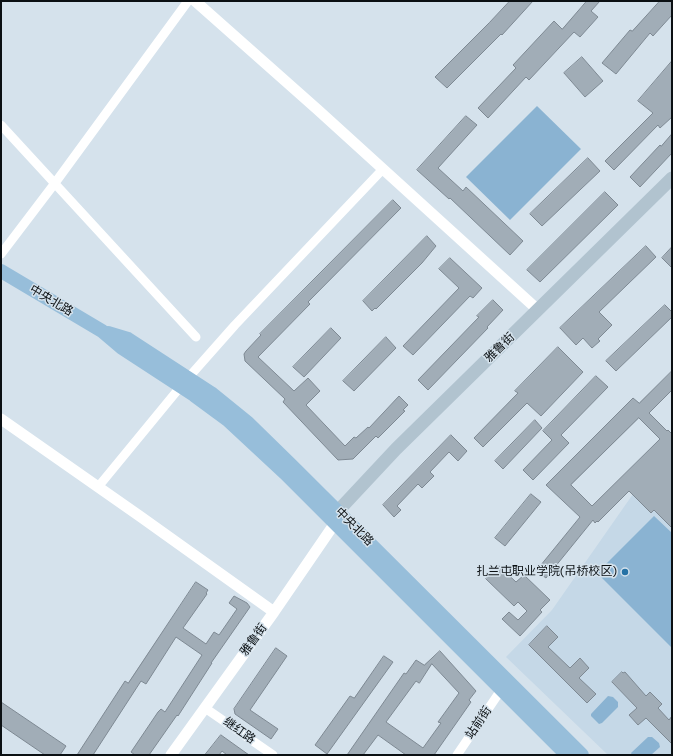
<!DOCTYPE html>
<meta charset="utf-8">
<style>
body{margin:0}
#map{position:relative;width:673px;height:756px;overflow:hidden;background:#d5e2ec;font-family:"DM Sans",sans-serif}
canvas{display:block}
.frame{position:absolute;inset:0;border:2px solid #0b1013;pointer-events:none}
</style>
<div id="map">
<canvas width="673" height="756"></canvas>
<div class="frame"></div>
</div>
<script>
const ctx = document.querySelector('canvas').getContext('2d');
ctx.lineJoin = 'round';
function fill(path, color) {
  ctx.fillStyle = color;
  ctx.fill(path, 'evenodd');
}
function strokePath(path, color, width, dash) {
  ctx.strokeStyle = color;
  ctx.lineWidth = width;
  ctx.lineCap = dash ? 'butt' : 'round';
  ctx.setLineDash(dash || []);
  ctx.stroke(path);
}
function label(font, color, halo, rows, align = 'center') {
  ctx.font = font + ' "DM Sans","Noto Sans SC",sans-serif';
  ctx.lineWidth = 3;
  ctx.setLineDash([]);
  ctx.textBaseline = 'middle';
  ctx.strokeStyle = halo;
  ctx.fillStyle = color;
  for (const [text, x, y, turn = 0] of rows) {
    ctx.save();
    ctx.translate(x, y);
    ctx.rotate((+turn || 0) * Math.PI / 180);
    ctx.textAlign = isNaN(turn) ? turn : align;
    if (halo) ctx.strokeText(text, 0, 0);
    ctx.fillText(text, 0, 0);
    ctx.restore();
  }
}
const built = new Path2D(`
 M672,456v299h-64l-102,-98 46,-47 81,-116z`);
const green = new Path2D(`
 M537,106l44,43 -71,71 -44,-43z
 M654,516l18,17v115l-75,-75z
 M608,696l5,1 5,5v5l-16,16 -3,1 -8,-8v-2z
 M648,737h4l7,6 1,4 -9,8h-19l-1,-2z`);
const building = new Path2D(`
 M510,1h23l-31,34 -1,-1 -54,54 -12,-11 54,-54z
 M587,1h13l-9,10 7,6 -18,20 -6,-5 -45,48 -3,-3 -38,41 -10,-10 38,-40 -3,-3 41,-44 8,8z
 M660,1h12v14l-19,21 -3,-3 -34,41 -14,-11 28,-33 2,1z
 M582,57l21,24 -18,16 -21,-24z
 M672,61v56l-12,11 -2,-3 -44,45 -9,-9 48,-48 -15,-12z
 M466,116l11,9 -39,43 25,23 3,-4 57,54 -13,14 -60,-57 -1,1 -32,-29z
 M672,134v19l-32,34 -10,-10 30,-32 1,1z
 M588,158l12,13 -58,55 -12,-12z
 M605,192l13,13 -78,77 -13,-12z
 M393,200l8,8 -93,94 2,2 -52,53 36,34 14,-13 12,13 -14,14 39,41 9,-9 2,1 12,-11 1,1 30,-32 9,9 -5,5 2,1 -27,27 -2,-2 -23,23 -15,1 -55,-58 2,-3 -40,-38 -1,-7 2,-3 15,-16 -1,-1z
 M427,236l9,10 -14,17 -46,46 -1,-1 -3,3 -9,-10z
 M646,246l10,11 -57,55 13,13 -14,14 2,2 -8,7 -9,-10 -7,7 -16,-17z
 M672,247v21l-10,-10z
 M450,258l32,30 -9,10 -3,-2 -57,59 -10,-9 56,-58 -20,-19z
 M493,300l10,10 -16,17 1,1 -60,62 -10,-10 61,-63 -2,-1z
 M665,305l7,7v5l-56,54 -10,-10z
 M331,328l10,10 -37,39 -11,-10z
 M386,337l10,11 -42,43 -11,-10z
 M558,347l25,25 -42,44 -14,-13 -44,44 -9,-9 44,-45 -3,-2z
 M672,371v19l-23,23 18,18 1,-1 4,4v94l-18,-18 -3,3 -22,-22 -31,31 -1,-1 -2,2 -2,-3 -47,58 -10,-7 44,-54 -34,-32 87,-87 6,5zM639,418l21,21 -68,67 -21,-21z
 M596,376l12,11 -47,48 8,8 -36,37 -10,-10 29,-30 -9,-9z
 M535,420l7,8 -39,41 -8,-8z
 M451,435l16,16 -9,10 -9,-9 -19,20 4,4 -12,12 -4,-4 -21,22 4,4 -7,7 -11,-12z
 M531,494l10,8 -36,44 -10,-8z
 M499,566l17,16 8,-7 26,25 -10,10 2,2 -22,24 -18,-17 7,-7 9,8 9,-9 -9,-9 -4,4 -28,-27z
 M196,582l12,8 -2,3 1,1 -24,34 23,16 8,-12 5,3 18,-26 -8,-6 5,-7 13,7 3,4 -39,56h1l-34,53 -1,-1 -28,40h-14l-4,-3 27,-40 3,-3 4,3 37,-57 -26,-18 -30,47 -5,-3 -48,74h-16l48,-74 3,2z
 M547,626l11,11 -10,10 22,21 10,-10 9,10 -10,10 17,16 -9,9 -58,-58z
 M276,648l11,8 -37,54 28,19 -7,10 -36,-25 -1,-5z
 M440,651l36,40 -7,9 2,2 -37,53h-28l-28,-20 -15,20h-16l57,-82 2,1 10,-14 8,5zM432,664l27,29 -21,29 3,1 -18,25 -37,-26 30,-41 3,2z
 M384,656l9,6 -66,92 -12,-9 35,-49 4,2z
 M622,672l1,1 2,-1 21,24 4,-4 12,12 -4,4 11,12 3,-4v28l-26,-26 -8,7 -9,-10 8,-7 -25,-26z
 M1,702l65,44 -6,9h-15l-44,-30z
 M221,735l28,20h-22l-5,-4 -3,4h-14z`);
const minor = new Path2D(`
 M1,125l195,212
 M1,254l54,-71 133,-182
 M98,487l83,-101 54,-61 148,-156
 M205,708l68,47
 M457,755l44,-65`);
const tertiary = new Path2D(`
 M195,1l123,109 220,200
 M1,419l140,98 133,95
 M171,755l103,-143 61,-89`);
const secondary = new Path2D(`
 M335,521l3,-10 58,-62 276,-271`);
const primary = new Path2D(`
 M1,271l101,60 20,17 72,47 34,25 57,53 282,282
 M108,333l20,6 83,54 37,30 44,43 290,289`);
const markers = [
 [625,572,4,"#2672a5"]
];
const streetNames = [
 ["中央北路",51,301,31],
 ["雅鲁街",500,348,-44],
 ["中央北路",354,527,45],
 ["雅鲁街",254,640,-54],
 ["站前街",479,723,-56],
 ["继红路",239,731,35]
];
const poiNames = [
 ["扎兰屯职业学院(吊桥校区)",617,572]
];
fill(built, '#c5d8e7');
fill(green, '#8ab3d2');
fill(building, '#a1adb7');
strokePath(building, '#7e8993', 1);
strokePath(minor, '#fff', 9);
strokePath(tertiary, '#fff', 11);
strokePath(secondary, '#b1c3cf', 13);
strokePath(primary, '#97beda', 14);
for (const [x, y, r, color] of markers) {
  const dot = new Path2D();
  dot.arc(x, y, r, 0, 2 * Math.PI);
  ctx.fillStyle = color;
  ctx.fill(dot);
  strokePath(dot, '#d5e2ec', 1.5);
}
label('12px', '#0b1013', '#d5e2ec', streetNames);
label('12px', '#0b1013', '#d5e2ec', poiNames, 'right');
</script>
